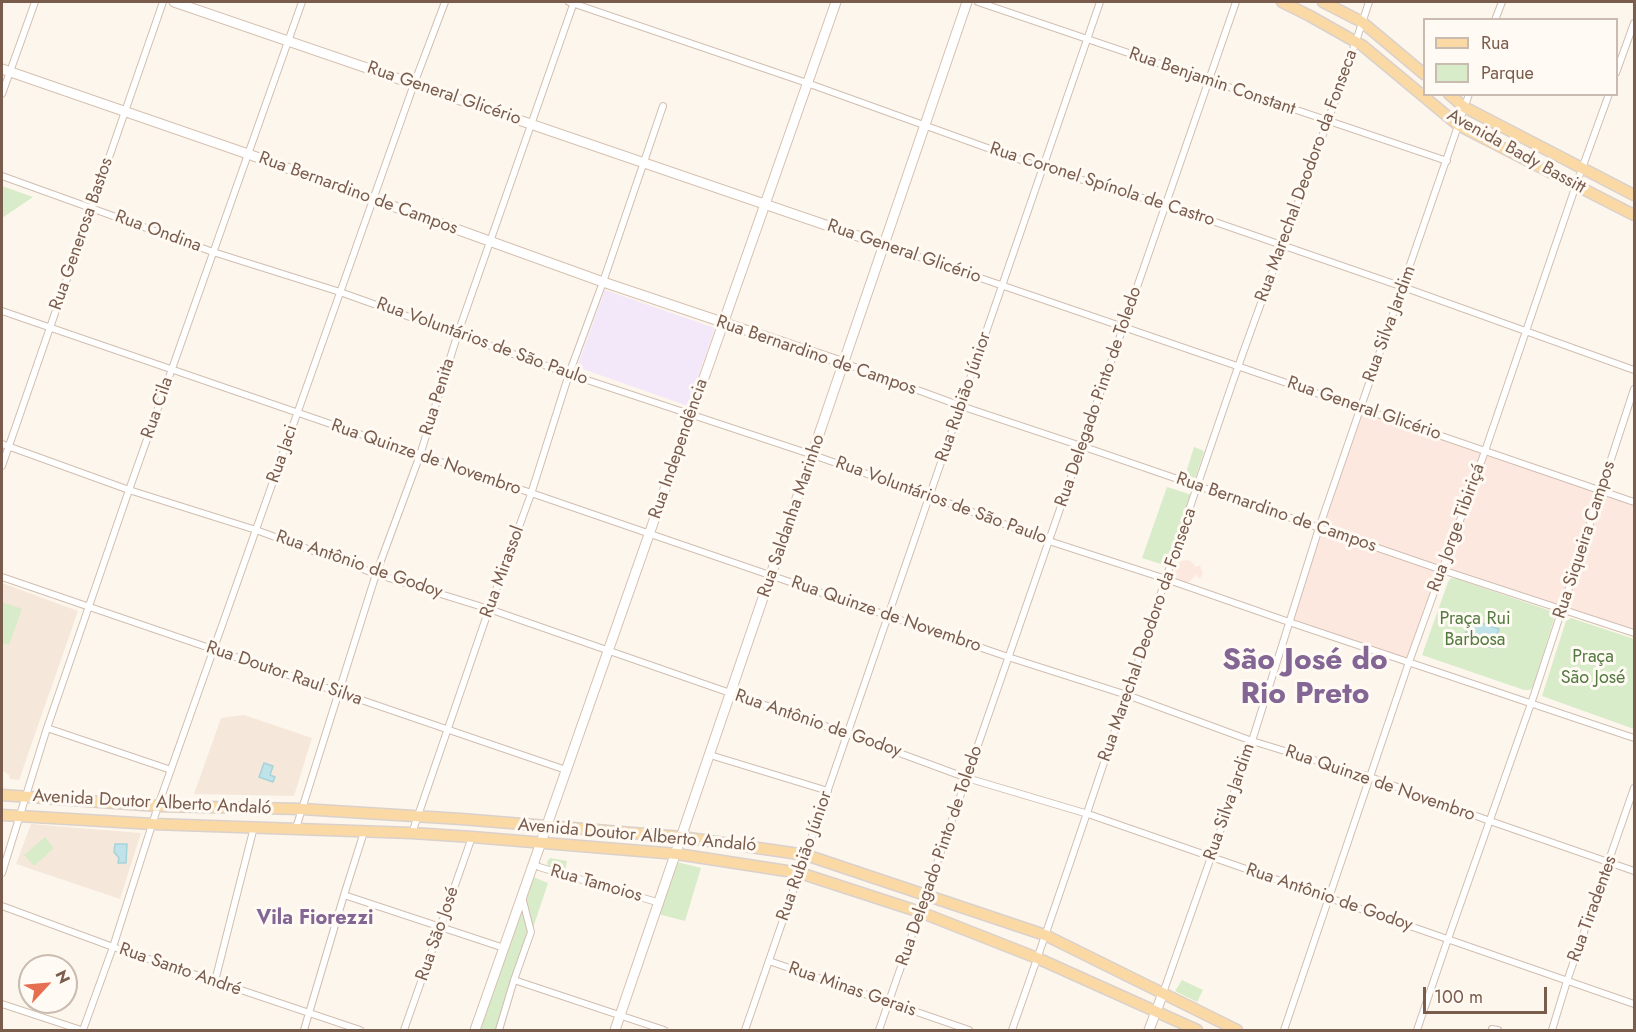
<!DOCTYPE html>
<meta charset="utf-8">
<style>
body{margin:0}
#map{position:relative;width:1636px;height:1032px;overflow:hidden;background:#fdf6ec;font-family:Jost,sans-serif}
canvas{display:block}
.frame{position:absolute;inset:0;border:3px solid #7a5c4d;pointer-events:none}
.legend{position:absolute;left:1423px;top:18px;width:195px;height:78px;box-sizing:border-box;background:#fffaf3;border:2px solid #cabbb1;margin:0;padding:8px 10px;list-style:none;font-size:18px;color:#7a5c4d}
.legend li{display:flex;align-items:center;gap:12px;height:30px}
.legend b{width:30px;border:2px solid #cabbb1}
.north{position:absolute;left:18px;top:954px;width:60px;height:60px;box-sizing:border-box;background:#fffaf3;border:2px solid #cabbb1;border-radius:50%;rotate:64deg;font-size:16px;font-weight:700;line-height:24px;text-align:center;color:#7a5c4d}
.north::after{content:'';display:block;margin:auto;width:21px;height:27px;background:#e76f51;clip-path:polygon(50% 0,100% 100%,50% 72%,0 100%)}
.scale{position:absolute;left:1423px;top:987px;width:124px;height:27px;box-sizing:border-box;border:3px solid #7a5c4d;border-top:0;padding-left:8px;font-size:18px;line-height:21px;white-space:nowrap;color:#7a5c4d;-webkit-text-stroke:4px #fffaf3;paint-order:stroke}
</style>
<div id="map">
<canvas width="1636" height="1032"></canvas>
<div class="frame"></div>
<ul class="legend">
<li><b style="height:8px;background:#fbd9a5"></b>Rua</li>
<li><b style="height:16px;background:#d8ecc9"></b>Parque</li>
</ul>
<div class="north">N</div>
<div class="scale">100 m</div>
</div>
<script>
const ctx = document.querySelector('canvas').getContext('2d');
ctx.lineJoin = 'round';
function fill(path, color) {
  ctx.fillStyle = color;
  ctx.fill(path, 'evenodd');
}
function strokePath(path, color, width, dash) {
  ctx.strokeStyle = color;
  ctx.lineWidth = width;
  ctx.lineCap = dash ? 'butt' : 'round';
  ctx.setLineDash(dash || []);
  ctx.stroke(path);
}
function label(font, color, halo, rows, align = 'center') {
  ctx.font = font + ' Jost,sans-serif';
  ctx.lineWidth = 6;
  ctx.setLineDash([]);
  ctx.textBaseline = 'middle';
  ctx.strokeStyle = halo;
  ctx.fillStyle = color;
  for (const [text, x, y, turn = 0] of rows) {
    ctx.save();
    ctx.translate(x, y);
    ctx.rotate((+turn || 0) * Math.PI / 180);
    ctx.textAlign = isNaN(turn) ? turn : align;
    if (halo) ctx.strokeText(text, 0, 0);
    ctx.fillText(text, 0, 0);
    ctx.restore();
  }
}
const residential = new Path2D(`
 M2,583l76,28 -59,169 -9,-1 -1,-4 -7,-5z
 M244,715l68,23 -18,58 -100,-2 27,-76z
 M31,824l110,9 -21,66 -104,-35z`);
const commercial = new Path2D(`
 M1362,411l272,94v126l-195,-65 -32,95 -117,-39z
 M1187,560l4,1 5,6 4,-2 3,9 -3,4h-3l1,-2 -2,-1 -7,7 -5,1 -8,-4 -1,-9 2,-6 5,-3z`);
const education = new Path2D(`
 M605,290l110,38 -27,78 -111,-39z`);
const green = new Path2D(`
 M2,186l31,11 -31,21z
 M1194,447l8,3 2,2 -9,27 -10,-3z
 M1167,487l25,8 -25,71 -25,-8z
 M1451,578l6,1 91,31 5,3 1,6 -21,68 -3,3h-6l-102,-35 26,-73z
 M2,602l20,7 -13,36 -7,-2z
 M1571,618l63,21v90l-92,-33 24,-75z
 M45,837l9,11 -20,18 -10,-11z
 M550,858l17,3 -2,11 -17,-5 -1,-5z
 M677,862l24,6 -16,53 -27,-7z
 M533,877l15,6 -15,45 -7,-29z
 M522,903l7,28 -32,99h-19z
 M1182,980l21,10 -6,12 -22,-11z`);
const water = new Path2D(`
 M1475,621l24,8 -7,19 -18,-8 -2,4 -9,-4 4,-11 4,1z
 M264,763l9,3 -3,9 5,2 -2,5 -14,-5z
 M115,844h12l-1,19h-8l1,-5 -5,-6z`);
const street = new Path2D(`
 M569,2l238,81 236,85 123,37 237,82 231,83
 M978,2l469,159
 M1495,20l7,-18
 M1616,73l18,-50
 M2,94l33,-92
 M2,176l211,76 127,40 229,82 244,81 117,41 119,45 117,38 123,43 345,116
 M884,245l750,257
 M2,311l1006,346 119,38 125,46 118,36 120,44 144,50
 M844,363l117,43 138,46 343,118 192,63
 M2,444l127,46 127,40 120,44 113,35 359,125 119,44 121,36 546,190
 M2,466l161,-464
 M2,577l564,193
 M47,728l124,42
 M710,755l118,36
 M296,828l80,-254 44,-119 38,-122 116,-331
 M412,833l77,-224 42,-115 38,-120 34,-92 60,-176
 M534,864l5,3 121,36
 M2,873l45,-145 82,-238 173,-488
 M344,895l160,53
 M2,906l111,41 247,83
 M769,961l200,69
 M514,980l150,50
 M215,981l39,-154
 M1163,993l89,-252 67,-213 150,-434
 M2,1004l79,26
 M1492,1029l6,1
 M83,1030l30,-83 45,-141 256,-722 31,-82
 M304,1030l40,-135 20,-63
 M404,1030l68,-193
 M499,1030l15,-50 17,-48 -9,-35
 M745,1030l355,-1028
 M879,1030l357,-1028
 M1012,1030c78,-219 149,-442 226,-663 43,-122 91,-242 131,-365
 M1284,1030l125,-368 76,-211 91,-266 33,-91
 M1417,1030l31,-91 86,-244 100,-306
 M1552,1030l15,-49 67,-193`);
const secondary = new Path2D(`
 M174,2l710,243
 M2,69l246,85 355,128 241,81
 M475,1030l361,-1028
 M615,1030l352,-1028
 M1149,1030l14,-37`);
const primary = new Path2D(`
 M1282,2l28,14 53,30 95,79 176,90
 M1323,2l39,20 62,52
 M1449,94l15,13 170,88
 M2,795l156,11 144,3 159,10 221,18 124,18 239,80 192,95
 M2,815l151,9 259,9 60,4 205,17 123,19 120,39 117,46 160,72`);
const streetNames = [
 ["Rua Benjamin Constant",1212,82,19],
 ["Rua General Glicério",444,94,19],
 ["Avenida Bady Bassitt",1516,152,29],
 ["Rua Marechal Deodoro da Fonseca",1307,176,-70],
 ["Rua Coronel Spínola de Castro",1102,185,18],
 ["Rua Bernardino de Campos",358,194,20],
 ["Rua Ondina",158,232,20],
 ["Rua Generosa Bastos",82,234,-71],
 ["Rua General Glicério",904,252,19],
 ["Rua Silva Jardim",1390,324,-70],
 ["Rua Voluntários de São Paulo",482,342,20],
 ["Rua Bernardino de Campos",816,356,19],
 ["Rua Penita",438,397,-73],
 ["Rua Rubião Júnior",964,397,-71],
 ["Rua Delegado Pinto de Toledo",1099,397,-71],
 ["Rua Cila",158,408,-71],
 ["Rua General Glicério",1364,409,19],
 ["Rua Independência",679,449,-71],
 ["Rua Jaci",283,454,-71],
 ["Rua Quinze de Novembro",426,458,19],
 ["Rua Voluntários de São Paulo",941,501,20],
 ["Rua Bernardino de Campos",1276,513,19],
 ["Rua Saldanha Marinho",792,516,-71],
 ["Rua Jorge Tibiriçá",1457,528,-70],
 ["Rua Siqueira Campos",1585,540,-72],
 ["Rua Antônio de Godoy",359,565,19],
 ["Rua Mirassol",503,572,-70],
 ["Rua Quinze de Novembro",886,615,19],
 ["Rua Marechal Deodoro da Fonseca",1148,635,-71],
 ["Rua Doutor Raul Silva",284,674,19],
 ["Rua Antônio de Godoy",818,724,19],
 ["Rua Quinze de Novembro",1380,784,19],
 ["Rua Silva Jardim",1230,802,-71],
 ["Avenida Doutor Alberto Andaló",152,803,3],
 ["Avenida Doutor Alberto Andaló",637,836,5],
 ["Rua Rubião Júnior",805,856,-71],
 ["Rua Delegado Pinto de Toledo",940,856,-71],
 ["Rua Tamoios",596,884,16],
 ["Rua Antônio de Godoy",1329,898,19],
 ["Rua Tiradentes",1593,909,-70],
 ["Rua São José",438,934,-71],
 ["Rua Santo André",180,970,19],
 ["Rua Minas Gerais",852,990,19]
];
const parkNames = [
 ["Praça Rui",1475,620],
 ["Barbosa",1475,641],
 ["Praça",1593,658],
 ["São José",1593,679]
];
const neighbourhoodNames = [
 ["Vila Fiorezzi",315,919]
];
const townNames = [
 ["São José do",1305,662],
 ["Rio Preto",1305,696]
];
fill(residential, '#f5e8da');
fill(commercial, '#fde8e0');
fill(education, '#f3e8fa');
fill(green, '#d8ecc9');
fill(water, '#bfe3e8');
strokePath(water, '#a5d3da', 1.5);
strokePath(street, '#d1beb0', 8);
strokePath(secondary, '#d6c0b0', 11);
strokePath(primary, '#dad1cd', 13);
strokePath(street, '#fff', 6);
strokePath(secondary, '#fff', 9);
strokePath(primary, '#fbd9a5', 10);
label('18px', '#7a5c4d', '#fffaf3', streetNames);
label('18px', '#537a41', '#fffaf3', parkNames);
label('bold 20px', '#846695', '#fffaf3', neighbourhoodNames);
label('bold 30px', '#846695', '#fffaf3', townNames);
</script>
